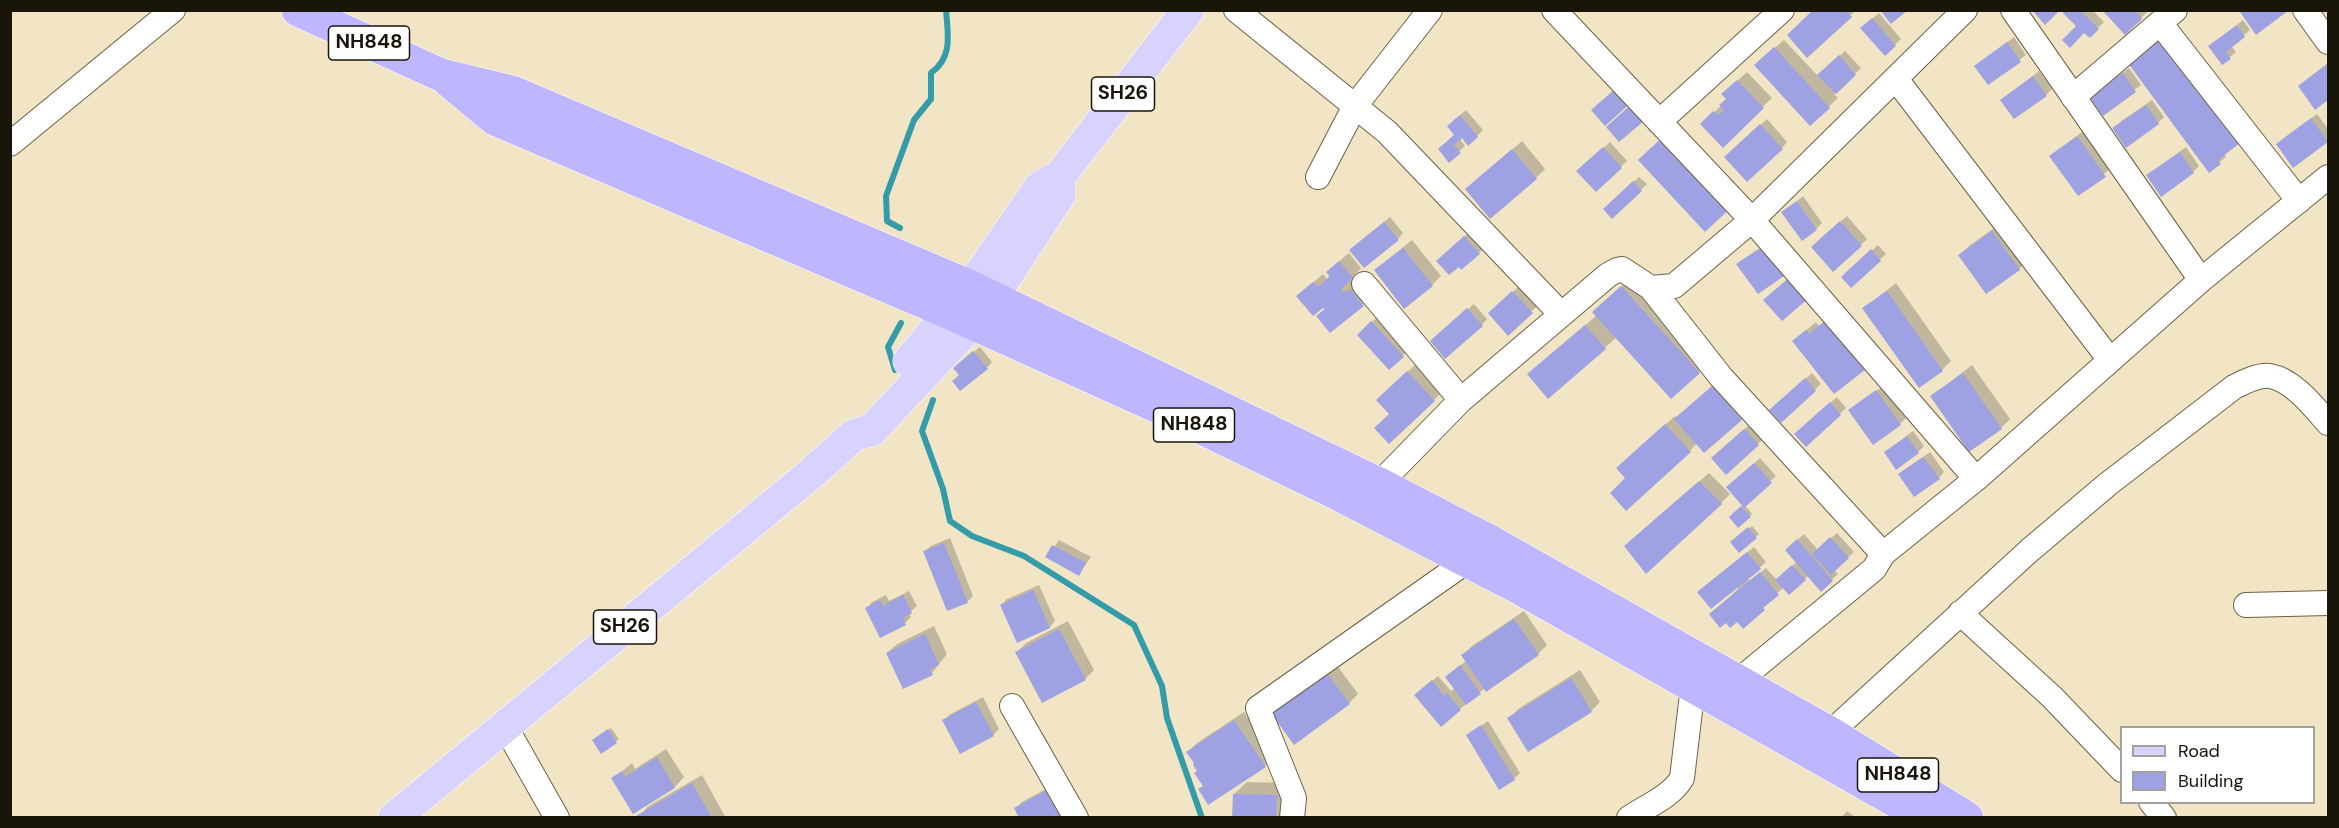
<!DOCTYPE html>
<style>
body{margin:0}
#map{position:relative;width:2339px;height:828px;overflow:hidden;background:#f1e5c6;font-family:"DM Sans",sans-serif}
canvas{display:block}
.frame{position:absolute;inset:0;border:12px solid #191509;pointer-events:none}
.legend{position:absolute;left:2120px;top:726px;width:195px;height:78px;box-sizing:border-box;background:#fff;border:2px solid #a3a19d;margin:0;padding:8px 10px;list-style:none;font-size:18px;color:#191509}
.legend li{display:flex;align-items:center;gap:12px;height:30px}
.legend b{width:30px;border:2px solid #a3a19d}
</style>
<div id="map">
<canvas width="2339" height="828"></canvas>
<div class="frame"></div>
<ul class="legend">
<li><b style="height:8px;background:#d8d3fe"></b>Road</li>
<li><b style="height:16px;background:#9ea1e2"></b>Building</li>
</ul>
</div>
<script>
const ctx = document.querySelector('canvas').getContext('2d');
ctx.lineJoin = 'round';
function fill(path, color) {
  ctx.fillStyle = color;
  ctx.fill(path, 'evenodd');
}
function strokePath(path, color, width, dash) {
  ctx.strokeStyle = color;
  ctx.lineWidth = width;
  ctx.lineCap = dash ? 'butt' : 'round';
  ctx.setLineDash(dash || []);
  ctx.stroke(path);
}
function label(font, color, halo, rows, align = 'center') {
  ctx.font = font + ' "DM Sans",sans-serif';
  ctx.lineWidth = 5;
  ctx.setLineDash([]);
  ctx.textBaseline = 'middle';
  ctx.strokeStyle = halo;
  ctx.fillStyle = color;
  for (const [text, x, y, turn = 0] of rows) {
    ctx.save();
    ctx.translate(x, y);
    ctx.rotate((+turn || 0) * Math.PI / 180);
    ctx.textAlign = isNaN(turn) ? turn : align;
    if (halo) ctx.strokeText(text, 0, 0);
    ctx.fillText(text, 0, 0);
    ctx.restore();
  }
}
const shadow = new Path2D(`
 M1815,10h41l-48,46z
 M2067,10h25l12,12 -14,14 -12,-10z
 M2104,10h45l-8,8z
 M1879,13l22,26 -16,15 -17,-32z
 M2243,20l7,10 -19,16 5,6 -6,5 -20,-11z
 M2014,37l12,18 -38,28 -12,-17z
 M1784,40l34,36 27,-25 16,17 -27,26 4,4 -28,26 -45,-68z
 M2129,68l12,17 -37,28 -7,-23z
 M2039,71l13,18 -6,6 -44,5z
 M1747,72l25,26 -49,47 -21,-21 26,-25 -5,-5z
 M2152,100l12,17 -6,6 -38,-1z
 M2235,105l5,36 -16,13 2,3 -17,14z
 M1466,110l17,20 -6,6h-15l-2,3 5,7 -16,14 7,-25 -2,-15z
 M2317,114l11,15 -1,12 -43,-3z
 M1767,119l20,23 -5,6 -50,3z
 M2087,128l27,38 -36,28 -27,-38z
 M1522,141l23,28 -9,9 -60,3z
 M1610,142l17,19 -31,29 -18,-19z
 M2186,147l13,19 -6,6 -45,3z
 M1639,177l8,7 -35,33 -7,-8z
 M1803,196l19,27 -6,6 -33,-17z
 M1847,216l20,23 -6,6 -42,-4z
 M1390,217l13,16 -5,6 -41,5z
 M2001,223l27,37 -9,9 -59,-14 9,-9z
 M1471,231l14,16 -23,21 -18,-13z
 M1412,240l29,36 -9,9 -47,-23z
 M1878,245l8,9 -35,32 -2,-15z
 M1349,253l12,15 -11,11 22,16 -9,9 -37,4 -18,-21 15,-13 4,5 10,-16z
 M1631,278l77,85 -37,34 -54,-60 -69,60 -9,-32 58,-50 6,-12z
 M1896,283l55,78 -9,9 -78,-62z
 M1519,286l18,20 -29,27 -18,-20z
 M1474,304l13,15 -5,6 -45,10z
 M1835,312l38,48 -9,9 -61,-36 13,-11 3,4z
 M1378,316l31,34 -19,18 -31,-33z
 M980,347l12,15 -5,6 -27,6 1,-12z
 M1417,363l26,28 -9,9 -43,13 -4,-22z
 M1972,365l38,54 -9,9 -69,-32z
 M1812,373l9,11 -40,37 -4,-17z
 M1722,378l28,32 -9,9 -44,24 -7,8 -63,27v-19l48,-43 2,2z
 M1883,386l23,32 -6,6 -50,-14z
 M1837,397l9,11 -40,37 -4,-17z
 M1750,424l13,15 -5,5 -39,9z
 M1913,431l11,15 -6,6h-32z
 M1930,452l14,20 -5,6 -33,-9z
 M1760,458l16,18 -31,29 7,9 -13,12 -8,-9 13,-12 -10,-23z
 M1709,473l21,21 -9,9 -86,34z
 M1752,526l7,8 -20,17 -7,-8z
 M1837,533l17,19 -20,18 4,4 -17,16 -12,-15 -20,18 -5,-6 -41,40 -6,-7 -26,-6 27,-25 -1,-2 -32,-1 49,-39 12,15 -18,16 2,3 16,-13 11,12 20,-18 -4,-18 11,-10 14,16z
 M950,538l23,58 -6,6 -42,-51 6,-5z
 M1059,540l32,17 -12,17 -32,-17z
 M1039,585l16,36 -5,6 -32,14 -17,-36 6,-6z
 M909,591l8,15 -8,7 2,4 -6,6 -38,-15 5,-6 14,-7 3,6z
 M1524,611l23,34 -9,9 -53,34 -44,37 -19,-35 16,-14 13,15 4,-3 -2,-17 13,-10 -3,-6 9,-9z
 M1068,621l26,49 -9,9 -68,-27 9,-9z
 M934,626l13,28 -15,19 -45,-20 10,-9z
 M1336,664l22,30 -9,9 -77,9z
 M1580,670l20,32 -9,9 -82,8 9,-10z
 M983,697l16,32 -6,6 -33,17 -16,-31 5,-6z
 M1244,712l30,45 -9,9 -61,19 -8,-22 -8,-11 9,-9z
 M1488,721l32,52 -6,6 -47,-43z
 M611,728l8,11 -18,13 -5,-14z
 M666,749l18,28 -9,10 -41,25 -21,-33 19,-16 3,6z
 M702,775l24,43h-87l8,-11z
 M1247,782l41,1 -1,35h-53v-24z
 M1053,785l17,33h-49l-5,-10 6,-6z
 M1847,811l9,7h-15z`);
const stream = new Path2D(`
 M900,228l-13,-7 -1,-25 28,-76 17,-21v-26c22,-16 17,-38 15,-63
 M895,370l-7,-23 13,-24
 M933,400l-11,31 21,58 7,32 22,15 52,20 110,69 28,61 5,32 35,100`);
const building = new Path2D(`
 M1813,10h33l6,7 -45,41 -20,-23z
 M1880,10h28l-17,14z
 M2032,10h28l-15,15z
 M2065,10h15l19,19 -9,9 -6,-5 -14,15 -8,-8 14,-14 -13,-13z
 M2102,10h32l8,9 -17,16z
 M2242,10h47l-33,25 -16,-23z
 M1872,18l24,28 -11,10 -25,-28z
 M2237,25l8,12 -19,15 5,7 -9,6 -14,-19z
 M2157,35l83,108 -22,17 3,4 -12,9 -84,-114z
 M2007,42l14,20 -33,23 -14,-19z
 M1774,47l56,61 -20,18 -56,-61z
 M1839,55l17,20 -20,19 -19,-19z
 M2328,63v37l-13,10 -17,-24z
 M2123,73l13,19 -33,24 -14,-20z
 M2033,76l14,20 -33,23 -14,-19z
 M1737,80l27,28 -41,40 -23,-24 13,-13 5,4 6,-5 -5,-5 7,-6 -5,-5z
 M1621,84l14,15 -30,27 -14,-16z
 M1636,100l14,16 -31,26 -13,-15z
 M2146,105l13,19 -33,24 -14,-20z
 M1460,115l18,22 -10,9 -6,-8 -8,7 7,8 -12,10 -11,-14 16,-14 -7,-9z
 M2311,118l17,24 -35,26 -17,-24z
 M1760,124l23,25 -36,33 -23,-25z
 M1668,132l67,72 -30,28 -67,-72z
 M2077,136l29,41 -28,19 -29,-40z
 M1603,147l19,21 -26,24 -20,-21z
 M1512,149l25,30 -47,40 -25,-30z
 M2180,152l14,21 -33,24 -15,-22z
 M1633,181l9,10 -30,28 -9,-10z
 M1797,201l20,29 -15,11 -21,-29z
 M1840,221l22,25 -29,26 -22,-25z
 M1384,222l15,18 -35,28 -15,-18z
 M1992,231l28,39 -34,24 -28,-39z
 M1464,236l16,18 -19,16 -2,-3 -10,8 -13,-14z
 M1763,246l21,30 -26,18 -22,-30z
 M1403,248l30,38 -29,23 -30,-39z
 M1871,249l10,12 -30,27 -10,-11z
 M1339,261l14,17 -12,11 3,3 7,-2 13,16 -34,27 -14,-17 9,-7 -2,-1 -10,8 -17,-20 17,-14 5,5 12,-10 -4,-5z
 M1790,277l19,21 -27,23 -19,-21z
 M1621,286l79,87 -29,26 -79,-87z
 M1512,291l21,22 -25,23 -20,-23z
 M1887,291l56,80 -24,17 -57,-80z
 M1467,308l16,18 -38,33 -15,-18z
 M1826,320l39,50 -31,24 -42,-53 14,-11 3,4z
 M1371,321l33,36 -15,13 -32,-35z
 M1585,325l21,24 -58,50 -21,-25z
 M973,351l15,18 -28,22 -8,-10 7,-6 -6,-7z
 M1407,371l28,30 -46,43 -15,-16 15,-14 -13,-14z
 M1963,373l39,56 -33,23 -39,-56z
 M1805,378l11,13 -35,32 -12,-13z
 M1712,386l30,34 -38,33 -30,-34z
 M1876,390l25,35 -28,20 -25,-35z
 M1830,402l11,13 -35,32 -12,-13z
 M1665,424l26,28 -65,59 -16,-18 15,-15 -9,-10z
 M1744,429l15,16 -33,30 -15,-17z
 M1907,436l12,17 -23,17 -12,-18z
 M1923,457l17,22 -26,18 -16,-23z
 M1754,463l18,20 -28,25 -18,-21z
 M1699,481l23,23 -76,70 -22,-28z
 M1741,506l10,11 -13,11 -9,-11z
 M1748,527l9,11 -18,15 -9,-11z
 M1830,537l19,21 -18,17 -19,-21z
 M1797,539l36,42 -12,11 -36,-42z
 M944,543l24,60 -21,8 -24,-60z
 M1052,545l34,18 -7,13 -34,-19z
 M1747,552l14,17 -50,40 -14,-17z
 M1792,565l14,15 -17,15 -14,-15z
 M1760,572l19,23 -16,13 2,2 -22,19 -6,-7 -7,6 -4,-5 -6,5 -11,-14z
 M1033,590l17,38 -33,15 -17,-38z
 M903,595l9,18 -9,5 3,7 -26,13 -15,-30 15,-8 3,6z
 M1514,619l25,36 -53,37 -25,-37z
 M1059,629l27,51 -44,23 -27,-51z
 M925,634l14,31 -9,4 3,6 -30,14 -17,-36z
 M1460,665l21,29 -15,11 -21,-28z
 M1326,672l24,32 -56,41 -24,-33z
 M1571,678l21,34 -64,40 -21,-34z
 M1432,680l12,16 3,-3 14,17 -20,17 -27,-32z
 M976,702l18,34 -34,18 -18,-34z
 M1234,720l32,47 -58,38 -10,-16 5,-3 -9,-13 3,-2 -4,-6 1,-2 -8,-11z
 M1481,725l34,55 -16,10 -33,-55z
 M608,729l9,14 -16,11 -9,-14z
 M657,757l18,31 -42,26 -22,-36 11,-7 3,6z
 M692,783l20,35h-75l-1,-2z
 M1047,790l14,28h-42l-5,-10z
 M1233,794l44,1 -1,23h-44z`);
const minor = new Path2D(`
 M1236,10l151,122 174,182
 M1554,10l198,210 224,259 -93,75 -9,15 -137,113
 M2013,10l188,270
 M2305,10l23,32
 M2160,23l139,178
 M1896,79l214,281
 M2073,97l102,-87
 M1659,122l123,-112
 M10,144l163,-134
 M1318,177l37,-71 75,-96
 M1364,284l97,116
 M1651,288l70,89 162,177
 M1976,479l225,-199 127,-103
 M1372,496l7,-12 82,-84 147,-125 9,-5 5,-1 29,19 23,-2 78,-66 213,-210
 M2246,605l82,-2
 M1960,613l92,84 70,73
 M1012,706l64,112
 M505,726l52,92
 M1822,744l8,-11 200,-183 78,-66 126,-97c10,-5 25,-13 36,-11 23,4 44,31 58,47
 M2151,802l13,16
 M1292,818l2,-20 -36,-90 209,-147
 M1629,818c18,-12 43,-22 53,-40l11,-92`);
const major = new Path2D(`
 M909,361l62,-74 69,-100 19,-10 129,-167
 M394,818l419,-346 41,-37 18,-5 100,-107 20,-25 68,-104 -1,-17`);
const highway = new Path2D(`
 M298,10l143,65 71,17 459,195 408,197 114,59 337,190 137,85
 M448,80l47,39 455,194 206,93 184,89 174,90 412,233`);
const shields = [
 [369,43,81],
 [1123,94,63],
 [1194,425,81],
 [625,627,63],
 [1898,775,81]
];
const shieldNames = [
 ["NH848",369,43],
 ["SH26",1123,94],
 ["NH848",1194,425],
 ["SH26",625,627],
 ["NH848",1898,775]
];
fill(shadow, '#0003');
strokePath(stream, '#349ca9', 6);
fill(building, '#9ea1e2');
strokePath(minor, '#6c6146', 26);
strokePath(major, '#fff', 33);
strokePath(highway, '#fff', 34);
strokePath(minor, '#fff', 24);
strokePath(major, '#d8d3fe', 32);
strokePath(highway, '#beb6fe', 33);
for (const [x, y, w] of shields) {
  const box = new Path2D();
  box.roundRect(x - w / 2, y - 17, w, 34, 4.5);
  ctx.fillStyle = '#fff';
  ctx.fill(box);
  strokePath(box, '#191509', 1.5);
}
label('bold 20px', '#191509', null, shieldNames);
</script>
